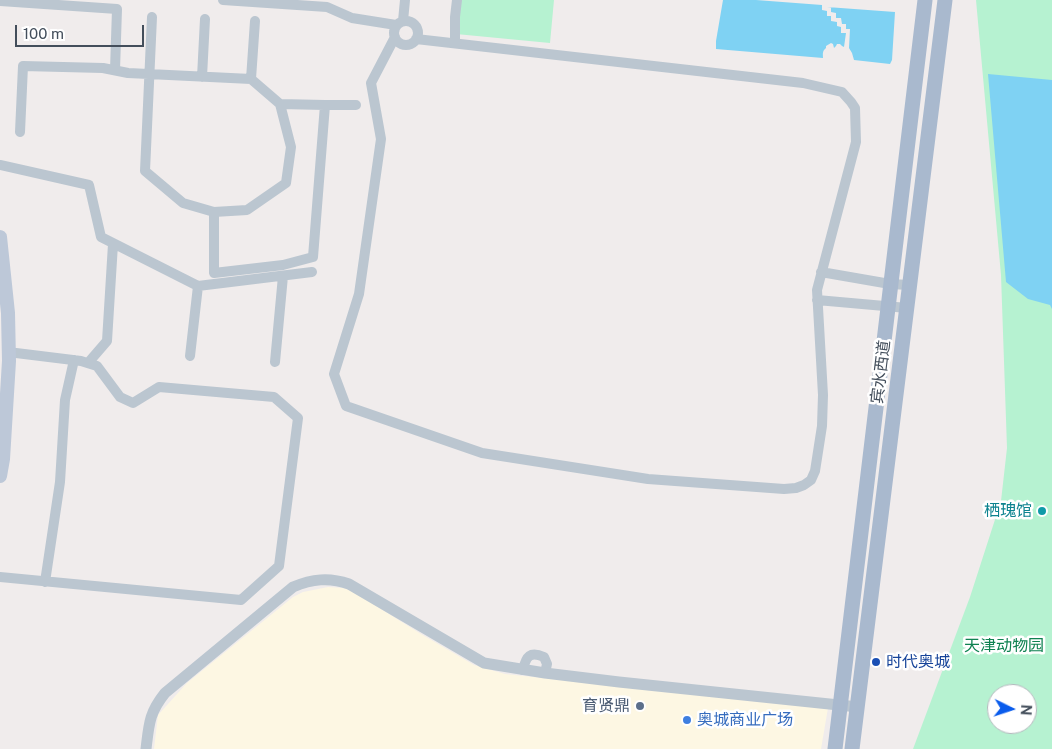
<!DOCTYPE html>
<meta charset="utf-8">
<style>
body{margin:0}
#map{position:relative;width:1052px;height:749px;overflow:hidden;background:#f0ecec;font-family:"Public Sans",sans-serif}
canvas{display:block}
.north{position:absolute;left:987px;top:684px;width:50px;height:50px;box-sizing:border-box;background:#fff;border:1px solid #b4b8bd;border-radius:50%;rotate:94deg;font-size:14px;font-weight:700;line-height:20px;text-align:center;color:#434e5b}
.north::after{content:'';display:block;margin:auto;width:18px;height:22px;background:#0a5cec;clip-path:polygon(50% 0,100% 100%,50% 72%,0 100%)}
.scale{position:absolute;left:15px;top:25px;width:129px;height:22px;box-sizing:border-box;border:2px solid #434e5b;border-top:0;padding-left:6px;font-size:15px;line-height:18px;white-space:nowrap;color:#434e5b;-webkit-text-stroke:4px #fff;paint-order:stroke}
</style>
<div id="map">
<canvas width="1052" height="749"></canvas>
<div class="north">N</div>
<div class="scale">100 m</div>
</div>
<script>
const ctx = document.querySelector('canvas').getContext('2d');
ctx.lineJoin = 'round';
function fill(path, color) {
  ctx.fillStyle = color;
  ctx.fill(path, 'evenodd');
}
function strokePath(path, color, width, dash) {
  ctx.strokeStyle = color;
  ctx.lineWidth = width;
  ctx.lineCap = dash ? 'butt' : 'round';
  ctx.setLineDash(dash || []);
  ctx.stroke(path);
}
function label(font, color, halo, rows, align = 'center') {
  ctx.font = font + ' "Public Sans","Noto Sans SC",sans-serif';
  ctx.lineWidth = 5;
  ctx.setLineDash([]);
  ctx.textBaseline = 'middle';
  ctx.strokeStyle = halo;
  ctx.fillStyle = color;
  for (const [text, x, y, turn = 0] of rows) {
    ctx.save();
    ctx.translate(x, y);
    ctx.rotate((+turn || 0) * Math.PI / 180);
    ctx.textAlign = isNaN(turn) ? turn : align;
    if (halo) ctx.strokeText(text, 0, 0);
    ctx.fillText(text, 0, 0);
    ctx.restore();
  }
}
const commercial = new Path2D(`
 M328,587l15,1 9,3 69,43 53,31 31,9 323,34 -7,41h-667l4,-34 29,-32 106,-86 10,-5z`);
const green = new Path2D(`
 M459,0h95l-4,43 -94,-9z
 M976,0h76v749h-139l57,-152 31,-96 6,-53 -6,-173zM997,694h30v30h-30z`);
const water = new Path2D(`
 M723,0h33l66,5v5l5,1v5h4v5l6,1v4l4,1v6h5l-2,14 -2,-1 -2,-2h-3l-1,2 -2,2 -1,-4 -2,-1 -5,3v2c-4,3 -3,6 -3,10l-107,-9v-8z
 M827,7l68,5 -3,48 -2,4 -36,-4 -2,-7 -3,-5 1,-19h-4v-5h-4l-1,-6h-5v-5l-5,-1v-5z
 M988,74l64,6v229l-2,-4 -22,-6 -22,-17z`);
const minor = new Path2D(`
 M223,0l104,7 25,11 44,7
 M0,1l117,8 -2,61
 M152,17l-7,154 38,32 31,9 33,-2 39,-27 5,-36 -11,-43
 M394 33a12 12 0 1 1 24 0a12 12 0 1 1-24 0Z
 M403,21l2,-21
 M395,37l-24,46 10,56 -22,155 -25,80 12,32 136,47 166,26 136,10 12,-1 8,-3 7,-5 4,-9 7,-45 1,-31 -6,-105 39,-148 -1,-34 -4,-6 -9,-10 -39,-9 -387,-44
 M455,43v-26l2,-17
 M202,77l3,-58
 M251,79l4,-58
 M325,105h31
 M20,132l3,-66 80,2 25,5 123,6 29,25 45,1 -12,152 -30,8 -69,8v-61
 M0,165l89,20 12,52 97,49 114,-14
 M821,272l69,12 20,1
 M817,300l90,8
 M190,356l8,-70
 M275,362l8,-86
 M88,363l19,-22 6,-97
 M0,577l241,23 38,-34 19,-148 -24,-21 -115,-10 -26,16 -13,-6 -23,-31 -16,-5 -73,-9
 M45,582l15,-100 5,-82 9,-40
 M523,670c3,-14 7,-19 21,-13l3,7 -2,9`);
const tertiary = new Path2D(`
 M146,749c3,-25 3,-36 19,-56l128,-106c19,-8 36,-10 56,-3l135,79 61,10 74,9 239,25`);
const secondary = new Path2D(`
 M0,237l8,76 1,48 -6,98 -3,17`);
const primary = new Path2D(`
 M835,749l90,-749
 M852,749l93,-749`);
const markers = [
 [1042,511,5,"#0f9aa8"],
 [876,662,5,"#1a4fb4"],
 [640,706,5,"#5c6f8a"],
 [687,720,5,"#3f7fe0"]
];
const streetNames = [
 ["宾水西道",881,372,-83]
];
const cultureNames = [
 ["栖瑰馆",1032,511]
];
const parkNames = [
 ["天津动物园",1004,646]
];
const transitNames = [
 ["时代奥城",886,662]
];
const serviceNames = [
 ["育贤鼎",630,706]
];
const shopNames = [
 ["奥城商业广场",697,720]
];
fill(commercial, '#fdf7e3');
fill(green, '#b6f2d1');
fill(water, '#7fd2f3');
strokePath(minor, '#bbc6d0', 10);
strokePath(tertiary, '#bbc6d0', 11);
strokePath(secondary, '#bdc8d8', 14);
strokePath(primary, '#a9b9ce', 15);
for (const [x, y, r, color] of markers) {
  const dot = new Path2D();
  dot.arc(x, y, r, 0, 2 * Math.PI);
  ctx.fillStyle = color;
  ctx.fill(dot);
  strokePath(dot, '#fff', 2);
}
label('16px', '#434e5b', '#fff', streetNames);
label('16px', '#0d838f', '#fff', cultureNames, 'right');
label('16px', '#0f8251', '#fff', parkNames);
label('16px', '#164399', '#fff', transitNames, 'left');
label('16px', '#4e5e75', '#fff', serviceNames, 'right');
label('16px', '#366cbe', '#fff', shopNames, 'left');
</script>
